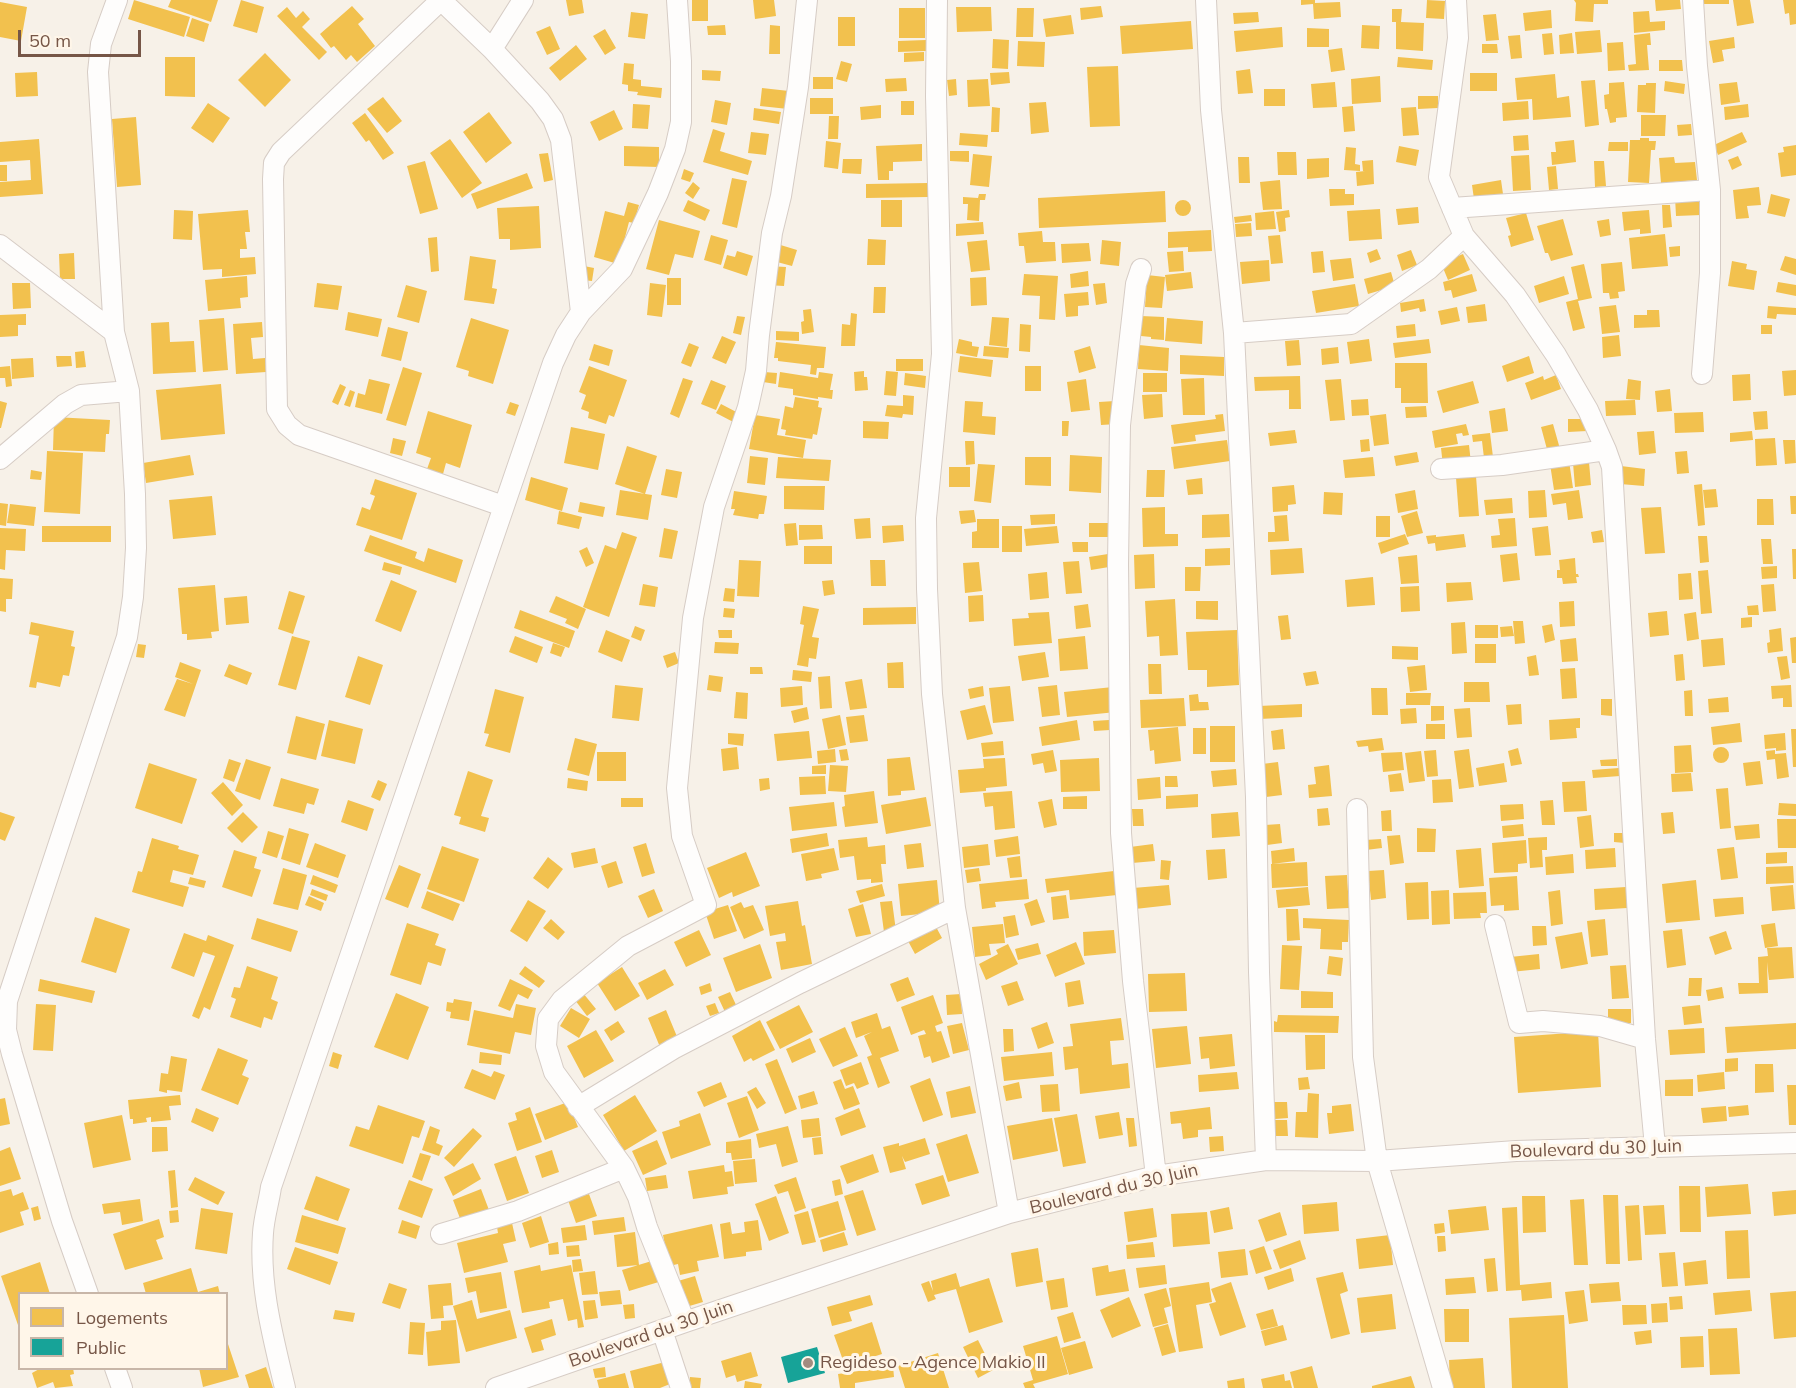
<!DOCTYPE html>
<style>
body{margin:0}
#map{position:relative;width:1796px;height:1388px;overflow:hidden;background:#f7f1e8;font-family:Mulish,sans-serif}
canvas{display:block}
.legend{position:absolute;left:18px;top:1292px;width:210px;height:78px;box-sizing:border-box;background:#fff6e9;border:2px solid #c8b6a8;margin:0;padding:8px 10px;list-style:none;font-size:18px;color:#765647}
.legend li{display:flex;align-items:center;gap:12px;height:30px}
.legend b{width:30px;border:2px solid #c8b6a8}
.scale{position:absolute;left:18px;top:30px;width:123px;height:27px;box-sizing:border-box;border:3px solid #765647;border-top:0;padding-left:8px;font-size:18px;line-height:21px;white-space:nowrap;color:#765647;-webkit-text-stroke:4px #fff6e9;paint-order:stroke}
</style>
<div id="map">
<canvas width="1796" height="1388"></canvas>
<ul class="legend">
<li><b style="height:16px;background:#f2c14e"></b>Logements</li>
<li><b style="height:16px;background:#17a398"></b>Public</li>
</ul>
<div class="scale">50 m</div>
</div>
<script>
const ctx = document.querySelector('canvas').getContext('2d');
ctx.lineJoin = 'round';
function fill(path, color) {
  ctx.fillStyle = color;
  ctx.fill(path, 'evenodd');
}
function strokePath(path, color, width, dash) {
  ctx.strokeStyle = color;
  ctx.lineWidth = width;
  ctx.lineCap = dash ? 'butt' : 'round';
  ctx.setLineDash(dash || []);
  ctx.stroke(path);
}
function label(font, color, halo, rows, align = 'center') {
  ctx.font = font + ' Mulish,sans-serif';
  ctx.lineWidth = 6;
  ctx.setLineDash([]);
  ctx.textBaseline = 'middle';
  ctx.strokeStyle = halo;
  ctx.fillStyle = color;
  for (const [text, x, y, turn = 0] of rows) {
    ctx.save();
    ctx.translate(x, y);
    ctx.rotate((+turn || 0) * Math.PI / 180);
    ctx.textAlign = isNaN(turn) ? turn : align;
    if (halo) ctx.strokeText(text, 0, 0);
    ctx.fillText(text, 0, 0);
    ctx.restore();
  }
}
const homes = new Path2D(`
 M134,0l56,17 -6,20 -56,-18z
 M171,0h47l-7,22 -43,-15z
 M241,0l23,7 -7,26 -24,-7z
 M566,0h16l2,13 -15,3z
 M692,0h16v21h-16z
 M753,0h21l2,16 -21,3z
 M1301,0h14v3l25,-1 1,15 -27,2 -1,-15 -12,1z
 M1427,0l18,1 -1,18 -18,-1z
 M1574,0h34v4h-14l-1,18 -18,-1 1,-18z
 M1655,0h25l1,9 -25,2z
 M1704,0h25v4h-25z
 M1733,0h17l4,23 -17,3z
 M1783,0h13v24l-6,1 -1,-12 -4,1z
 M0,2l27,5 -6,34 -21,-4z
 M352,6l12,13 -6,5 17,22 -18,16 -6,-7 -5,5 -12,-14 -3,2 -11,-14z
 M1101,6l2,11 -22,3 -1,-12z
 M287,7l9,11 7,-7 7,8 -8,8 25,25 -8,8 -42,-44z
 M956,7h35l1,24 -35,1z
 M899,8h26v30h-26z
 M1017,8h17l-1,29h-17z
 M1392,9h10l-1,13 23,1 -1,28 -27,-2v-27h-4z
 M1551,10l1,18 -27,3 -2,-18z
 M1649,11l1,11 15,-1v9l-31,3 -1,-21z
 M631,12l17,2 -3,25 -17,-2z
 M1258,12l1,10 -25,2 -1,-11z
 M1496,14l3,26 -13,1 -3,-26z
 M1071,15l3,19 -28,3 -3,-18z
 M838,17h17v29h-17z
 M192,18l17,6 -5,18 -18,-6z
 M1191,21l2,28 -71,5 -2,-28z
 M725,25l1,10h-18l-1,-9z
 M770,25l10,1v28h-11z
 M1362,25l18,1 -1,23 -18,-1z
 M550,26l10,23 -13,6 -11,-23z
 M1282,27l1,20 -47,5 -2,-21z
 M1307,28l22,1v18h-22z
 M605,29l11,19 -11,7 -12,-19z
 M1600,30l2,22 -25,2 -2,-22z
 M1552,33l2,21 -10,1 -2,-21z
 M1572,33l2,20 -14,1 -1,-19z
 M1650,33l1,12h-4l2,25 -20,1 -1,-6 8,-1 -2,-29z
 M1520,35l2,23 -11,1 -3,-23z
 M1734,37l1,11 -13,2 2,11 -11,2 -4,-22z
 M993,39l16,1 -1,29 -16,-1z
 M926,40v11l-28,1v-11z
 M1018,41l27,1 -1,25 -27,-1z
 M1623,42l2,28 -17,1 -1,-28z
 M1482,44h15l1,9h-16z
 M576,45l11,14 -27,22 -11,-13z
 M1342,48l3,22 -14,2 -3,-22z
 M924,52v9l-20,1v-9z
 M265,53l26,27 -26,27 -27,-27z
 M165,57h30v40l-30,-1z
 M1398,57l35,3 -1,10 -35,-3z
 M1659,60h23l1,11h-24z
 M841,61l11,3 -5,18 -11,-3z
 M624,63l10,1 -1,15 8,1v6l21,2 -1,10 -24,-3 1,-3 -10,-1v-6l-6,-1z
 M1118,66l2,60 -30,1 -3,-60z
 M1250,69l3,24 -15,1 -2,-23z
 M702,70l19,1 -1,10 -18,-1z
 M37,72l1,24 -22,1 -1,-24z
 M1009,72l1,11 -19,2 -1,-12z
 M1470,73h27v18h-27z
 M1555,74l2,24 12,-2 2,21 -38,3 -1,-21 -15,1 -2,-22z
 M1380,76l1,26 -29,2 -1,-25z
 M813,77h20v12h-20z
 M906,78l1,13 -21,1 -1,-13z
 M956,79l1,16 -8,1 -2,-16z
 M988,79l2,27 -22,1 -1,-27z
 M1595,80l4,45 -14,2 -4,-46z
 M1665,81l20,3 -1,10 -20,-3z
 M1335,82l2,25 -24,1 -2,-24z
 M1624,82l3,35 -11,1v4l-6,1 -3,-14h-2l-1,-14 5,-1v-11z
 M1737,82l3,20 -19,3 -2,-21z
 M1646,83h10l-1,30 -18,-1 1,-27h8z
 M762,88l27,3 -1,18 -28,-3z
 M1264,89h21v17h-21z
 M1418,96h20v12l-20,1z
 M383,97l19,24 -15,12 -20,-24z
 M810,98h23v16h-23z
 M715,100l16,3 -4,22 -16,-3z
 M901,101h13v14h-13z
 M1528,101l1,18 -26,2 -1,-18z
 M1046,102l3,30 -18,2 -2,-31z
 M208,103l22,15 -17,25 -22,-15z
 M633,104l17,1 -2,24 -16,-1z
 M1748,104l1,13 -24,3 -1,-13z
 M881,105v13l-20,2 -1,-13z
 M1353,106l2,25 -11,1 -2,-25z
 M992,107l8,1 -1,24h-8z
 M1416,107l3,28 -16,1 -2,-28z
 M754,108l27,4 -2,12 -26,-4z
 M614,110l9,19 -24,12 -9,-19z
 M489,112l23,31 -26,20 -23,-31z
 M365,113l29,40 -11,7 -14,-20 -3,2 -14,-19z
 M1641,115h25l-1,21h-24z
 M829,116h10l-1,23h-10z
 M136,117l5,68 -24,2 -5,-68z
 M1691,124l1,11 -14,1 -1,-11z
 M713,129l12,4 -5,18 32,10 -4,14 -45,-13z
 M751,132l18,2 -3,21 -18,-2z
 M1742,132l5,10 -29,13 -4,-10z
 M960,133l28,2 -1,12 -28,-2z
 M1528,135l1,15 -15,1 -1,-15z
 M1640,138h9v3h7l-1,9h-4l-2,33 -21,-1 2,-42h10z
 M39,139l4,55 -43,3v-15l31,-2 -1,-20 -30,2v-20z
 M450,139l32,44 -20,15 -32,-45z
 M1574,140l2,22 -24,3 -1,-13h5l-1,-10z
 M826,141l15,2 -3,26 -14,-2z
 M1609,142h19v9h-20z
 M922,144v17l-29,1v9h-4v9h-11l-2,-34z
 M1796,145v30l-15,2 -3,-24 6,-1 -1,-5z
 M624,146l35,1v20l-35,-1z
 M1399,146l20,4 -3,16 -20,-4z
 M1346,147l10,1 -1,16 5,1v6l-16,-1z
 M950,151h19v11l-19,-1z
 M1277,152h19l1,23h-19z
 M548,153l5,27 -9,2 -5,-28z
 M973,154l19,2 -3,31 -19,-2z
 M1529,155l2,35 -18,1 -2,-35z
 M1738,156l4,9 -10,5 -4,-10z
 M1238,157h11l1,26h-11z
 M1674,157l1,6 20,-1 2,18 -36,3 -2,-25z
 M1329,158v19l-22,2v-20z
 M843,159h19l-1,15 -19,-1z
 M1373,160l1,24 -17,2 -1,-14 9,-1h-2l-1,-10z
 M425,161l13,48 -18,5 -13,-48z
 M1594,161h10l2,25 -11,1z
 M0,165h7v16h-7z
 M1556,166l2,23 -9,1 -2,-23z
 M684,169l10,4 -4,9 -9,-3z
 M527,173l6,15 -56,21 -6,-15z
 M732,178l15,3 -10,47 -15,-4z
 M1280,180l2,29 -19,1 -3,-28z
 M1501,180l2,14 -29,5 -2,-14z
 M693,182l7,6 -7,11 -8,-6z
 M928,183v14l-62,1v-14z
 M1759,187l2,18 -14,1 2,12 -13,1 -3,-29z
 M1329,189h16v5h9v11l-24,1z
 M1165,191l1,31 -127,6 -1,-30z
 M979,194h7l-1,6h-5l-1,21 -12,-1 1,-16h-5v-7l15,1z
 M1771,194l19,5 -5,18 -18,-4z
 M1699,195l2,20 -25,1 -1,-19z
 M688,200l22,10 -5,11 -22,-10z
 M881,200h21v27h-21z
 M1175 208a8 8 0 1 1 16 0a8 8 0 1 1-16 0Z
 M628,202l11,3 -5,18 -5,-1 -11,42 -24,-7 11,-46 19,5z
 M1662,205h8l2,22 -9,1z
 M539,206l2,42 -31,2v-11h-11l-2,-31z
 M1418,207l1,16 -21,2 -2,-16z
 M1380,209l2,30 -33,2 -2,-30z
 M174,210l19,1 -1,29 -19,-1z
 M248,210l2,22h-5l2,17h-7v9l15,-1 1,17 -34,3v-8l-19,1 -5,-56z
 M1289,210l1,7 -5,1 1,13 -7,1 -3,-20z
 M1649,210l2,23 -11,1v-5l-16,2 -2,-19z
 M1274,211l2,18 -20,1 -1,-17z
 M1526,213l8,27 -23,7 -3,-11 3,-1 -5,-17z
 M1251,215l1,6 -17,2 -1,-6z
 M1563,219l10,36 -22,6 -3,-8h-3l-8,-27z
 M1609,219l2,16 -11,2 -3,-16z
 M659,220l41,11 -7,27 -18,-4 -6,21 -23,-6z
 M983,222l1,12 -28,2v-12z
 M1251,223l1,13 -16,1 -1,-13z
 M1211,230l1,21 -24,1v-5l-20,1v-16z
 M1042,231l1,11h12l1,19 -30,2 -2,-17h-5l-1,-13z
 M1665,234l3,32 -36,3 -3,-31z
 M711,235l17,5 -7,25 -17,-5z
 M1280,235l3,28 -12,1 -3,-28z
 M437,237l2,34 -8,1 -3,-34z
 M868,239l18,1 -1,25h-18z
 M987,240l3,30 -19,2 -4,-30z
 M1102,240l19,2 -2,24 -19,-2z
 M774,243l23,7 -5,16 -15,-4 3,-7 -9,-3z
 M1089,243l2,18 -29,2 -1,-19z
 M1680,246v10l-10,1 -1,-10z
 M1377,249l4,10 -11,4 -3,-10z
 M1411,250l6,15 -15,6 -5,-16z
 M737,251l16,5 -6,20 -24,-8 4,-13 8,2z
 M1183,251l1,20 -15,1 -2,-20z
 M1323,251l2,21 -12,1 -2,-21z
 M74,253l1,26h-15l-1,-25z
 M1463,254l7,16 -22,10 -7,-17z
 M470,256l26,4 -4,28 5,1 -3,15 -30,-4z
 M1785,256l11,3v16l-16,-5z
 M1351,258l3,20 -21,3 -3,-21z
 M1269,260l1,21 -28,3 -2,-22z
 M1732,261l15,3 -1,5 11,2 -3,19 -26,-4z
 M1622,262l3,29 -7,1 1,6 -9,1 -1,-6h-6l-2,-29z
 M1584,264l8,34 -14,3 7,27 -12,3 -7,-29 12,-3 -7,-32z
 M584,266l10,2 -2,13 -10,-1z
 M768,266l18,1 -2,19 -17,-1z
 M1088,271l1,15 -18,2 -1,-14z
 M1191,272l2,16 -26,3 -2,-16z
 M1391,272l4,14 -27,8 -4,-15z
 M1024,274l34,2 -3,44 -16,-1 1,-23 -18,-1z
 M1472,274l5,17 -24,7 -2,-8 -6,1 -2,-9z
 M1147,275l18,2 -3,31 -17,-1z
 M247,276l1,21 -8,1 1,10 -33,3 -3,-31z
 M1564,276l5,18 -30,9 -5,-17z
 M986,277l1,28 -16,1 -1,-28z
 M667,278h14v27h-14z
 M1778,282l18,3v11l-20,-4z
 M12,283h18l1,25 -18,1z
 M317,283l25,3 -4,24 -24,-3z
 M650,283l16,2 -4,32 -15,-2z
 M1105,283l2,20 -11,2 -3,-21z
 M1355,284l4,22 -43,7 -4,-22z
 M406,285l21,6 -8,32 -22,-6z
 M874,287h12l-1,26h-12z
 M1088,292l1,13 -11,1v10l-12,1 -2,-23z
 M1424,299l2,12 -6,1 -1,-4 -18,4 -1,-9z
 M1485,304l2,17 -19,2 -2,-16z
 M1616,305l4,27 -18,2 -3,-27z
 M1768,306l28,2v7l-19,-1 -1,5 -9,-1z
 M1457,307l3,14 -19,4 -3,-14z
 M811,309l3,23 -12,2 -1,-12 3,-1 -1,-11z
 M1647,310h12l1,17 -26,1v-13h13z
 M348,312l34,7 -4,18 -33,-7z
 M851,313l6,1 -2,32h-14l1,-22 8,1z
 M26,314v11h-8v11l-18,1v-22z
 M737,316l8,1 -4,18 -8,-2z
 M1141,316l23,1v23l-13,-1v-2l-10,-1z
 M992,317l17,1 -2,29 -18,-2z
 M224,318l4,52 -25,2 -4,-52z
 M471,318l38,12 -16,54 -25,-8 1,-5 -13,-4z
 M1167,318l36,3 -1,23 -37,-3z
 M169,322l1,20 24,-1 2,31 -43,2 -2,-51z
 M262,322l1,15 -12,1 2,21 12,-1 1,14 -30,2 -3,-50z
 M1020,324l11,1 -1,27 -11,-1z
 M1415,324l1,12 -19,2 -1,-12z
 M1761,325h11v9h-11z
 M388,327l20,5 -7,29 -20,-5z
 M776,331l23,1v9l-23,-1z
 M1619,335l2,21 -18,2 -1,-21z
 M722,336l14,6 -10,22 -14,-6z
 M959,339l13,3v4l7,1 -2,10 -21,-4z
 M1369,339l3,22 -22,3 -3,-22z
 M1429,339l2,14 -36,5 -2,-15z
 M1299,340l2,25 -14,1 -2,-25z
 M776,342l50,5 -2,21h-7l-1,7 -6,-1 1,-9 -33,-4v-3h-4z
 M689,343l10,4 -8,20 -10,-4z
 M594,344l19,6 -4,16 -20,-6z
 M1139,345l30,3 -1,23 -30,-2z
 M984,346l25,2 -1,10 -25,-2z
 M1090,346l6,22 -17,5 -5,-22z
 M1338,347l1,16 -17,2 -1,-16z
 M84,351l2,16 -10,1 -1,-16z
 M1180,355l44,2v19l-44,-2z
 M56,356h15l1,10 -15,1z
 M960,356l33,4 -2,17 -33,-5z
 M1529,356l5,17 -27,9 -5,-16z
 M33,358l1,19 -22,2 -1,-20z
 M896,359h27v12h-27z
 M1395,363h32l1,40h-27v-15h-6z
 M10,366l2,20 -6,1 -1,-9h-5v-11z
 M589,366l38,14 -13,37 -5,-2 -3,9 -18,-6 1,-6 -8,-3 5,-14 -7,-3z
 M1025,366h16v25h-16z
 M403,367l19,6 -16,53 -20,-6z
 M1796,370v25l-12,1 -2,-25z
 M864,371v6h3l1,13 -13,1 -1,-19z
 M886,371l12,1 -2,24 -12,-1z
 M764,372l13,1 -1,11 -13,-2z
 M780,372l38,6 1,-6 14,2 -3,16h3l-1,9 -14,-2v2l-25,-4v-6l-15,-2z
 M905,373l21,3 -1,12 -21,-3z
 M1143,373h24v19h-24z
 M1750,374l1,26 -18,1 -1,-26z
 M1556,375l5,14 -30,11 -6,-17 18,-7 1,4z
 M1300,376l1,33h-12v-19l-34,1 -1,-14z
 M683,378l10,3 -14,37 -9,-4z
 M1204,378l1,37h-22l-2,-36z
 M369,379l21,5 -8,30 -27,-7 3,-14 7,2z
 M1086,379l4,31 -19,2 -4,-30z
 M1341,379l4,41 -15,1 -5,-41z
 M1628,379l13,2 -1,19 -14,-1z
 M711,380l15,6 -10,24 -15,-6z
 M1473,381l6,22 -36,10 -6,-22z
 M221,384l4,50 -64,6 -5,-50z
 M340,384l6,3 -8,18 -6,-3z
 M1670,389l2,22 -15,1 -2,-21z
 M350,390l5,2 -5,15 -6,-2z
 M1162,394l1,23 -19,2 -2,-24z
 M903,395l11,1 -1,19 -10,-1 -1,4 -17,-2 2,-11 16,1z
 M795,397l24,4 -1,6 4,1 -5,27 -4,-1 -1,5 -27,-4 1,-5 -5,-1 4,-23 8,2z
 M1368,399l1,16 -17,1 -1,-16z
 M1635,400l1,15 -30,1 -1,-15z
 M0,401l7,2 -6,25h-1z
 M965,401l18,1 -1,14 14,1 -1,18 -32,-3z
 M1115,401l2,23 -16,1 -2,-23z
 M510,402l9,3 -4,11 -9,-3z
 M721,404l23,12 -5,9 -23,-12z
 M1426,406l1,11 -21,1 -1,-11z
 M1505,408l3,23 -16,2 -3,-22z
 M428,411l44,14 -12,43 -14,-5 -3,11 -16,-5 4,-11 -15,-5z
 M1767,411l1,18 -13,1 -2,-18z
 M1703,412l1,20 -29,1 -1,-20z
 M1223,414l2,17 -30,4 1,6 -22,3 -3,-19 45,-6 -1,-4z
 M1386,414l3,30 -15,2 -4,-30z
 M755,415l25,4 -3,16 29,5 -3,18 -54,-9z
 M54,417l56,3 -1,14h-3l-1,18 -52,-2z
 M1568,419h19v12l-19,1z
 M863,421l26,1 -1,17 -25,-1z
 M1062,421h7l-1,15h-6z
 M1466,424l3,11 -6,1 -1,-3 -6,1 2,10 -23,4 -3,-17z
 M1553,424l7,25 -12,4 -7,-26z
 M571,427l34,7 -7,36 -34,-7z
 M1295,430l2,13 -27,3 -2,-13z
 M1654,431l2,22 -17,2 -2,-23z
 M1752,431l1,9 -23,2v-9z
 M1490,433l3,24 -9,1 -2,-17 -9,1 -1,-7z
 M393,438l13,3 -4,15 -12,-3z
 M1775,438l2,27 -21,1 -1,-27z
 M1369,439l1,12 -9,1 -1,-12z
 M1227,440l3,21 -56,8 -3,-22z
 M1783,440h12l1,23 -11,1z
 M965,441h9l1,23 -9,1z
 M1469,445l2,18 -28,3 -2,-18z
 M627,446l30,10 -12,38 -30,-10z
 M47,451l36,2 -3,61 -36,-2z
 M1687,451l2,22 -12,1 -2,-22z
 M1417,452l2,10 -23,4 -2,-10z
 M190,455l4,20 -48,8 -3,-20z
 M1070,455l32,2 -1,36 -32,-2z
 M750,456l18,2 -3,27 -18,-2z
 M778,457l53,3 -2,21 -53,-3z
 M1025,457h26v29l-26,-1z
 M1373,457l2,19 -30,2 -2,-18z
 M1569,461l4,27 -19,2 -4,-26z
 M1589,462l2,23 -16,2 -2,-24z
 M978,464l17,1 -4,38 -17,-2z
 M1621,466l24,3 -1,17 -24,-2z
 M949,467h21v20h-21z
 M666,469l16,3 -5,26 -16,-3z
 M31,470l11,2 -1,8 -11,-1z
 M1147,470h18l-1,27h-18z
 M1476,476l3,40 -20,1 -3,-39z
 M531,477l37,11 -6,23 -37,-11z
 M1202,478l1,16 -15,1 -2,-15z
 M375,479l42,14 -15,47 -46,-15 6,-18 8,3 5,-14 -5,-2z
 M1702,484l3,41 -7,1 -4,-41z
 M1294,485l2,19 -8,1v6l-15,1 -1,-25z
 M784,486h41l-1,24 -40,-1z
 M1716,489l2,18 -13,1 -2,-18z
 M620,490l32,5 -4,25 -32,-5z
 M1415,490l3,19 -20,4 -3,-19z
 M1545,490l2,27 -18,1 -1,-27z
 M1579,490l4,28 -15,2 -2,-17 -13,2 -2,-11z
 M734,491l33,5 -3,18h-5l-1,5 -25,-4 2,-6h-4z
 M1324,492l19,1 -1,22 -19,-1z
 M212,496l4,39 -43,4 -4,-39z
 M1790,496h6v18h-5z
 M1512,498l1,15 -27,2 -2,-15z
 M1757,499h16l1,26h-17z
 M580,502l25,5 -2,10 -25,-5z
 M0,503l8,1 -2,22 -6,-1z
 M10,504l26,3 -2,19 -27,-3z
 M1165,507v27h13v12l-35,1 -1,-39z
 M1661,507l4,46 -20,1 -4,-46z
 M974,510l2,12 -15,2 -2,-13z
 M559,511l23,6 -3,12 -22,-5z
 M1417,511l6,22 -16,4 -6,-21z
 M1055,514v10l-24,1 -1,-10z
 M1229,514l1,23 -28,1v-23z
 M1287,515l2,26 -21,1v-10h7l-1,-16z
 M1376,516h14v21h-14z
 M870,518l1,20 -15,1 -2,-20z
 M1515,518l2,28 -25,2 -1,-12 9,-1 -2,-16z
 M977,519h22v29h-27v-16l5,-1z
 M796,523l2,22 -12,1 -2,-22z
 M1089,523h19v14h-19z
 M799,525h23l1,14 -24,1z
 M903,525l1,16 -21,2 -1,-17z
 M42,526h69v16h-69z
 M1002,526h20v26h-20z
 M1057,526l2,17 -33,3 -2,-17z
 M1548,526l3,29 -16,1 -3,-28z
 M0,528l26,1 -1,22 -19,-1 -1,20 -5,-1z
 M664,528l14,3 -6,28 -13,-2z
 M1602,530l2,12 -11,1 -2,-11z
 M622,532l15,5 -28,80 -26,-10 22,-62 11,4z
 M1405,534l4,10 -28,10 -3,-11z
 M1464,534l2,13 -30,4 -1,-8 -7,1 -2,-8 10,-1v2z
 M370,535l47,17 -2,6 9,4 4,-14 35,12 -7,23 -92,-32z
 M1698,536h9l2,26 -9,1z
 M1761,539h10l2,25h-10z
 M1072,542h16v10h-15z
 M804,546h28v18h-28z
 M587,547l7,16 -8,4 -7,-16z
 M1230,548v17l-25,1v-17z
 M1302,548l2,25 -33,2 -1,-25z
 M1792,549h4v30h-3z
 M1517,553l3,27 -17,2 -3,-27z
 M1108,554l1,13 -18,3 -2,-13z
 M1154,554l1,34 -20,1 -1,-34z
 M1417,555l2,28 -18,1 -3,-27z
 M1575,558l1,16h2l1,3h-3l1,6 -14,1 -1,-6h-5v-8h3l-1,-10z
 M739,560l22,1 -2,36 -22,-1z
 M870,560h15l1,26h-15z
 M1079,561l3,32 -16,1 -3,-32z
 M384,562l18,5 -2,8 -18,-5z
 M979,562l3,29 -17,2 -2,-30z
 M1777,566v12l-15,1 -1,-12z
 M1185,567h16l-1,24h-15z
 M1708,570l4,43 -11,1 -3,-43z
 M1047,572l2,26 -19,2 -2,-26z
 M1691,573l2,26 -14,1 -1,-26z
 M1373,577l2,28 -28,2 -2,-27z
 M0,578l13,1 -1,20h-6v13l-6,-1z
 M391,580l26,11 -16,41 -26,-11z
 M833,580l2,14 -11,2 -2,-15z
 M1471,582l2,18 -26,2 -1,-19z
 M643,584l15,3 -3,20 -16,-2z
 M1774,584l2,27 -13,1 -2,-27z
 M215,585l4,46 -8,1 1,6 -25,2v-6h-5l-4,-46z
 M1419,586l1,25 -19,1 -1,-25z
 M725,588l10,1 -1,13 -11,-1z
 M289,591l16,5 -12,38 -15,-5z
 M983,595l1,26 -15,1 -1,-26z
 M247,596l2,27 -23,2 -2,-27z
 M556,596l30,13 -8,20 -13,-6 2,-4 -18,-7z
 M1175,599l3,56 -18,1 -1,-20 -12,1 -2,-36z
 M1196,601h22v19l-22,-1z
 M1574,601l1,25 -15,1 -1,-25z
 M1088,604l3,23 -15,2 -2,-23z
 M1758,605l1,10h-11l-1,-9z
 M803,606l16,3 -7,28 7,1 -3,21 -7,-1 -1,9 -11,-2 7,-40 -4,-1z
 M916,607v17l-53,1v-17z
 M724,608l11,1 -1,9 -11,-1z
 M520,610l55,21 -6,17 -55,-20z
 M1667,611l2,24 -19,2 -2,-24z
 M1049,612l3,31 -38,3 -2,-27 17,-1 -1,-5z
 M1696,612l3,27 -12,2 -3,-27z
 M1288,615l3,24 -10,1 -3,-24z
 M1752,617v10l-11,1v-10z
 M1513,621h10l2,22 -10,1z
 M31,622l43,9 -3,15 4,1 -6,29 -6,-1 -3,12 -23,-5 -1,6 -7,-1 10,-51 -10,-2z
 M1465,622l2,31 -15,1 -1,-31z
 M1552,624l3,16 -10,3 -3,-17z
 M1475,625h23v13h-23z
 M635,626l10,4 -4,11 -10,-4z
 M1512,626l2,10 -13,1 -1,-10z
 M1781,628l2,23 -15,2 -1,-10 3,-1 -1,-12z
 M606,630l24,10 -8,22 -24,-10z
 M718,630h14v8h-13z
 M1237,630l2,55 -32,2v-17h-19l-2,-38z
 M292,636l18,5 -14,49 -18,-5z
 M515,636l28,11 -6,16 -28,-11z
 M1085,636l3,33 -28,2 -2,-32z
 M1796,637v26h-4l-2,-25z
 M1576,638l2,23 -16,1 -2,-22z
 M1723,638l2,27 -22,2 -2,-27z
 M715,642l24,1 -1,11 -24,-1z
 M553,643l12,4 -4,10 -11,-4z
 M138,644l8,1 -2,13 -8,-1z
 M1475,644h21v19h-21z
 M1392,646l26,1v13l-26,-1z
 M675,652l4,11 -12,5 -4,-12z
 M1045,652l4,25 -27,4 -4,-25z
 M1683,654l2,26 -9,1 -2,-26z
 M1536,655l3,20 -10,1 -2,-19z
 M358,656l25,9 -13,40 -25,-8z
 M1787,656l3,22 -9,2 -4,-23z
 M180,662l21,8 -16,47 -21,-7 13,-31 16,5 -18,-7z
 M903,662l1,26h-16l-1,-25z
 M229,664l23,9 -5,12 -23,-9z
 M1148,664h13l1,30h-13z
 M1425,665l2,25 -17,2 -3,-25z
 M750,667h12l1,7h-13z
 M1575,668l2,30 -15,1 -2,-30z
 M793,670l19,2 -1,10 -19,-2z
 M1316,671l3,13 -13,2 -3,-13z
 M709,675l14,2 -2,15 -14,-2z
 M830,676l2,32 -12,1 -2,-32z
 M862,679l5,29 -17,2 -5,-28z
 M1464,682h25l1,20h-26z
 M615,685l28,3 -4,33 -27,-3z
 M1057,685l3,30 -18,2 -4,-30z
 M1791,685l1,22h-9v-9l-11,1 -1,-13z
 M802,686l1,19 -22,2 -1,-19z
 M983,686l1,10 -14,3 -2,-10z
 M1010,686l4,35 -21,2 -4,-35z
 M1113,687l3,25 -49,5 -3,-25z
 M1371,688h16l1,27h-16z
 M495,689l29,8 -14,56 -25,-7 4,-12 -5,-1z
 M1692,690l1,26h-8l-1,-25z
 M736,692l12,1 -1,26 -13,-1z
 M1406,693h25l-1,12h-24z
 M1198,694l1,8h9l1,8 -19,1 -1,-16z
 M1728,697l1,15 -20,1 -1,-14z
 M1184,698l2,28 -45,2 -1,-28z
 M1601,699h11v17l-11,-1z
 M1302,704v13l-43,2v-13z
 M1521,704l1,20 -14,1 -2,-20z
 M985,705l8,29 -26,6 -7,-29z
 M1431,706h13v14l-13,1z
 M807,707l2,12 -15,4 -3,-12z
 M1416,708l1,15 -16,1 -1,-15z
 M1470,708l2,29 -15,1 -3,-29z
 M840,715l6,30 -18,4 -6,-30z
 M864,715l4,26 -18,2 -4,-26z
 M296,716l29,8 -9,36 -29,-7z
 M1580,718v10h-4l1,10 -27,2 -1,-20z
 M329,720l34,9 -8,35 -34,-8z
 M1077,720l3,20 -38,6 -3,-19z
 M1109,720l1,10 -16,1 -1,-10z
 M1740,723l2,19 -29,3 -2,-18z
 M1426,724h19v15h-19z
 M1210,726h25v36h-25z
 M1178,727l3,34 -26,3 -1,-14 -4,1 -2,-21z
 M1193,728h13v26h-13z
 M1283,729l2,20 -12,1 -2,-19z
 M1791,729h5v38h-3z
 M809,731l3,27 -35,3 -3,-27z
 M728,733l16,1 -1,12 -15,-2z
 M1785,733l1,17 -10,1v-3l-11,1 -1,-14z
 M575,738l22,6 -8,32 -22,-6z
 M1382,738l2,12 -15,2 -1,-6 -10,1 -2,-6z
 M1003,741l1,14 -21,2 -2,-14z
 M1691,745l2,27 -18,1 -1,-27z
 M737,747l2,22 -16,2 -2,-22z
 M1713 755a8 8 0 1 1 16 0a8 8 0 1 1-16 0Z
 M1518,748l4,16 -11,2 -3,-15z
 M835,749l1,13 -18,2 -1,-13z
 M847,749l2,11 -8,1 -2,-11z
 M1469,749l5,38 -15,2 -5,-38z
 M1053,750l4,21 -12,2 -2,-10 -10,2 -2,-11z
 M1436,750l2,26 -11,1 -3,-26z
 M1775,750v4l11,-1 3,24 -12,2 -2,-20 -8,1 -1,-9z
 M1421,751l4,30 -16,2 -4,-30z
 M597,752h29v29h-29z
 M1402,752l2,18 -21,2 -2,-19z
 M910,757l5,33 -14,1v4l-13,1 -1,-37z
 M1005,758l2,28 -21,2v3l-26,2 -2,-23 26,-2 -1,-9z
 M1099,758l1,33 -39,1 -1,-32z
 M229,759l12,4 -7,19 -11,-4z
 M246,759l25,8 -11,33 -25,-9z
 M1617,759v7h-16l-1,-6z
 M1760,761l3,23 -17,2 -3,-23z
 M1278,762l4,33 -16,2 -4,-33z
 M149,763l48,16 -15,45 -47,-16z
 M1504,763l3,19 -28,4 -3,-18z
 M826,765v9h-14v-8z
 M830,765l18,1 -2,26 -18,-1z
 M1329,765l3,31 -23,2 -1,-13 8,-1 -2,-17z
 M1619,768l1,8 -27,2 -1,-8z
 M1236,769l1,16 -24,2 -2,-16z
 M468,771l25,9 -12,36 8,2 -4,14 -26,-8 2,-7 -7,-2z
 M1401,773l3,18 -14,1 -2,-17z
 M1691,773l2,18 -21,1 -1,-18z
 M825,776l1,18 -26,1 -1,-18z
 M1165,776h12l1,11h-13z
 M1160,777l1,21 -23,2 -1,-21z
 M281,778l38,11 -5,16 -7,-2 -3,11 -31,-8z
 M568,778l20,3 -1,10 -20,-3z
 M769,778l1,11 -10,2 -1,-12z
 M1451,779l2,23 -20,1 -1,-23z
 M378,780l9,4 -7,17 -9,-4z
 M1585,781l2,30 -23,1 -2,-30z
 M223,782l20,23 -11,11 -21,-23z
 M1728,788l3,40 -11,1 -4,-40z
 M874,791l4,32 -33,4 -3,-20 3,-1 -1,-11z
 M1012,791l3,37 -20,2 -2,-24 -8,1 -2,-14z
 M1198,794v13l-32,2v-13z
 M1087,796v13h-24v-12z
 M926,797l5,29 -45,8 -5,-29z
 M621,798h22v9h-22z
 M1052,799l5,26 -13,3 -6,-26z
 M348,800l26,9 -7,22 -26,-9z
 M1553,800l2,25h-13l-2,-24z
 M834,802l3,24 -45,5 -3,-24z
 M1779,803l17,1v12l-18,-1z
 M1523,804l1,15 -23,2 -1,-16z
 M1328,808l2,17 -12,1 -1,-17z
 M1132,809h11l1,17h-11z
 M1391,810l1,21h-10l-1,-20z
 M0,812l15,5 -10,24 -5,-2z
 M243,812l15,15 -16,16 -15,-15z
 M1238,812l2,24 -28,2 -1,-24z
 M1673,812l2,21 -12,1 -2,-21z
 M1591,815l3,31 -14,2 -3,-31z
 M1777,819h19v29h-18z
 M1280,824l2,19 -15,2 -2,-20z
 M1523,824l1,12 -21,2 -1,-12z
 M1759,824l1,14 -24,2 -2,-14z
 M289,828l20,6 -9,31 -19,-6z
 M1417,828l19,1 -1,23h-18z
 M268,831l16,5 -7,22 -15,-5z
 M827,833l2,13 -37,7 -2,-14z
 M1614,833h11v10l-11,-1z
 M1400,835l4,28 -14,2 -3,-29z
 M1018,836l2,18 -24,3 -2,-17z
 M867,837l1,10 17,-2 1,19h-5l2,18 -12,1v-4l-14,1 -3,-24 -14,2 -2,-18z
 M1547,837v13h-5l1,17 -13,1 -2,-30z
 M152,838l27,8 -1,3 21,6 -6,20 -20,-5 -3,12 19,5 -6,20 -51,-15 6,-21 4,1z
 M1381,839l1,9 -16,2 -1,-10z
 M1526,840l1,23 -9,1v8l-24,1 -2,-30z
 M315,843l31,12 -8,23 -32,-11z
 M646,843l9,30 -13,4 -9,-30z
 M921,843l3,24 -17,2 -3,-24z
 M988,844l2,21 -26,3 -2,-21z
 M1153,844l2,17 -23,2 -2,-16z
 M442,846l37,13 -15,43 -37,-13z
 M1734,847l4,31 -17,2 -4,-31z
 M595,848l3,15 -24,5 -3,-15z
 M834,848l5,22 -18,4 1,4 -16,3 -5,-27z
 M1294,848l1,13 -23,3 -1,-13z
 M1481,848l3,38 -25,2 -3,-38z
 M1615,848l1,19 -30,2 -1,-19z
 M1225,849l2,29 -19,2 -2,-30z
 M234,850l23,7 -3,11 7,2 -9,27 -30,-10z
 M746,852l14,34 -27,11 -1,-5 -13,6 -12,-30z
 M1787,852v11l-21,1v-11z
 M1573,854l1,19 -28,2 -1,-18z
 M1020,856l2,21 -12,1 -3,-20z
 M548,857l15,12 -15,20 -15,-11z
 M1161,860l10,1 -2,19 -9,-1z
 M616,861l7,22 -15,5 -7,-22z
 M1307,862l1,24 -36,2 -1,-24z
 M399,865l22,9 -13,34 -23,-9z
 M1793,866l1,17 -28,1v-17z
 M283,868l24,7 -9,35 -25,-6z
 M979,868l2,13 -14,2 -2,-13z
 M1384,870l2,28 -15,2 -3,-29z
 M1114,871l3,24 -47,5 -1,-10 -22,3 -2,-14z
 M313,875l25,10 -3,8 -25,-9z
 M1347,875l2,33 -22,1 -2,-33z
 M1517,876l2,34 -15,1v-6l-13,1 -2,-28z
 M190,877l16,4 -2,7 -16,-4z
 M1027,879l2,20 -34,3 1,5 -14,2 -3,-25z
 M937,880l3,32 -39,4 -3,-32z
 M1696,880l4,40 -34,3 -4,-39z
 M1428,882l1,37 -22,1 -2,-37z
 M882,884l3,12 -25,7 -4,-12z
 M1169,885l2,20 -36,4 -2,-21z
 M1793,885l2,24 -23,2 -2,-24z
 M1308,887l2,18 -32,3 -2,-18z
 M1626,887l1,21 -32,2 -1,-21z
 M312,889l16,6 -2,6 -16,-6z
 M654,889l9,22 -15,7 -10,-22z
 M1449,890l1,34 -18,1 -1,-34z
 M1560,890l3,34 -12,2 -3,-34z
 M427,891l33,13 -7,17 -32,-13z
 M1486,892l1,21h-7l1,5 -27,1 -1,-26z
 M1066,895l3,23 -16,2 -2,-23z
 M309,896l15,7 -3,8 -16,-6z
 M1743,897l1,17 -29,3 -2,-18z
 M1037,899l8,23 -14,4 -7,-22z
 M528,900l18,11 -19,31 -17,-11z
 M798,901l4,25 3,-1 7,39 -31,6 -5,-28 10,-1 -1,-8 -15,3 -5,-30z
 M892,901l4,30 -12,1 -4,-30z
 M741,902l3,6 9,-3 11,25 -20,9 -14,-32z
 M863,904l8,30 -15,3 -8,-28z
 M728,905l9,26 -23,8 -9,-27z
 M1286,909h12l2,31 -13,1z
 M1015,915l4,20 -13,3 -3,-21z
 M95,917l35,12 -14,44 -35,-11z
 M257,918l41,13 -7,21 -40,-13z
 M1303,918l46,2 -1,22h-6v8l-22,-1 1,-20 -18,-1z
 M551,919l14,13 -7,8 -15,-12z
 M1605,919l3,36 -17,2 -4,-36z
 M407,923l32,11 -4,11 11,4 -5,17 -13,-4 -7,23 -31,-10z
 M1775,923l3,23 -13,2 -4,-23z
 M1003,924l2,19 -16,1 2,11 -16,2 -3,-30z
 M935,925l7,13 -27,16 -7,-13z
 M1532,926h14l1,19 -14,1z
 M1682,929l4,36 -19,3 -4,-37z
 M699,930l12,25 -25,12 -12,-25z
 M1114,930l2,23 -32,3 -1,-24z
 M1726,931l6,18 -17,6 -6,-18z
 M1582,932l6,32 -27,5 -6,-32z
 M184,933l22,8 2,-6 26,10 -24,65 -6,-3 -5,12 -7,-3 23,-60 -12,-4 -9,25 -23,-9z
 M1076,942l9,22 -30,13 -9,-22z
 M1038,943l3,11 -23,6 -3,-11z
 M760,944l12,34 -36,14 -13,-34z
 M1008,944l10,20 -32,16 -7,-16 19,-10 -2,-4z
 M1282,945l20,1 -3,44 -19,-1z
 M1792,947l2,31 -25,2 -2,-18 1,31 -29,1 -1,-11h21l-1,-26 10,-1 -1,-8z
 M1539,954l1,15 -29,3 -1,-15z
 M1329,956l14,2 -2,18 -14,-2z
 M1626,965l3,33 -17,1 -2,-33z
 M247,966l31,11 -7,22 7,3 -6,18 -8,-3 -3,11 -31,-11 6,-18 -5,-2 3,-10 6,1z
 M525,966l20,15 -6,7 -20,-14z
 M622,967l18,29 -25,15 -18,-28z
 M665,969l9,16 -27,15 -9,-17z
 M1185,973l2,38 -38,1 -1,-38z
 M908,977l7,18 -18,7 -7,-18z
 M1689,978h13l-1,18h-13z
 M40,979l55,12 -3,12 -54,-12z
 M510,979l23,11 -5,9 -10,-5 -8,17 -12,-5z
 M1080,980l4,24 -16,3 -3,-24z
 M1017,981l7,19 -16,6 -7,-20z
 M710,983l2,8 -11,4 -2,-8z
 M1722,987l2,11 -16,3 -2,-11z
 M1301,991l32,1v16h-32z
 M730,992l7,15 -12,5 -7,-15z
 M396,993l33,14 -21,53 -34,-13z
 M583,993l13,16 -9,7 -12,-16z
 M961,994l1,20 -15,1 -1,-20z
 M933,995l10,28 -8,3 2,6 4,-1 9,26 -18,6 -2,-7 -6,2 -6,-22 8,-2 -2,-4 -13,5 -10,-28z
 M454,999l18,3 -3,19 -19,-3 1,-6 -5,-1 1,-9 6,1z
 M715,1003l4,10 -9,3 -4,-10z
 M36,1004l20,1 -3,46 -20,-1z
 M516,1004l20,4 -5,27 -16,-3 -5,22 -43,-9 7,-35 39,8z
 M799,1005l14,27 -33,17 -14,-27z
 M1700,1005l2,18 -18,2 -2,-18z
 M571,1008l19,11 -11,19 -19,-12z
 M1608,1009h23v14h-23z
 M666,1010l12,29 -18,8 -12,-29z
 M877,1013l5,16 8,-3 9,25 -19,7 10,25 -12,5 -11,-31 5,-2 -8,-19 8,-4 -16,6 -5,-16z
 M1278,1015l61,1 -1,17 -64,-1v-11l3,1z
 M1121,1018l3,22 -14,1 2,24 16,-2 2,25 -50,6 -2,-26 -13,2 -2,-23 10,-1 -3,-22z
 M760,1020l15,30 -22,11 -2,-3 -7,4 -12,-26z
 M618,1021l7,11 -14,9 -7,-11z
 M1047,1022l7,21 -16,6 -7,-21z
 M962,1023l7,27 -16,4 -6,-28z
 M1796,1023v26l-69,4 -2,-26z
 M1187,1026l4,38 -35,4 -4,-39z
 M845,1027l13,29 -25,11 -14,-28z
 M1704,1028l1,25 -35,2 -2,-25z
 M1003,1029h10l1,22 -10,1z
 M596,1030l18,31 -30,17 -17,-32z
 M1598,1031l3,56 -83,6 -4,-56z
 M1232,1034l3,32 -25,3 -1,-11 -8,1 -2,-22z
 M1305,1035h20v34l-19,1z
 M810,1038l6,14 -24,11 -6,-14z
 M218,1048l30,12 -6,15 7,3 -11,27 -37,-15z
 M333,1052l9,3 -4,14 -9,-3z
 M480,1052l22,3 -1,10 -22,-2z
 M1052,1052l2,24 -50,5 -3,-24z
 M171,1056l16,3 -5,33 -15,-2v3l-8,-2 2,-18 7,1z
 M1738,1058v13l-13,1v-13z
 M777,1059l20,50 -12,5 -20,-50z
 M861,1062l8,22 -12,5 -3,-6 -8,3 -6,-16z
 M1755,1064h18l1,28 -19,1z
 M472,1069l19,8 3,-6 11,4 -10,25 -31,-12z
 M1237,1072l2,17 -40,3 -1,-17z
 M1724,1072l1,17 -27,3 -1,-17z
 M1308,1077l2,12 -11,1 -1,-12z
 M930,1078l13,37 -20,7 -13,-36z
 M841,1079l4,10 8,-3 7,18 -16,6 -11,-28z
 M1693,1079v17h-28v-16z
 M721,1082l6,15 -23,10 -7,-15z
 M1019,1082l3,16 -16,3 -3,-15z
 M1058,1084l2,27 -18,1 -2,-27z
 M1787,1085h9v40h-7z
 M970,1086l6,27 -25,5 -5,-26z
 M756,1087l10,16 -9,6 -10,-17z
 M814,1091l4,13 -17,5 -3,-13z
 M1308,1093l11,1 -1,44 -23,-1 1,-25h11z
 M180,1095l1,10 -12,1 2,14 -20,2v-5l-5,1 1,4 -14,2v-5h-3l-2,-19z
 M635,1095l22,36 -33,20 -21,-36z
 M747,1096l12,34 -20,8 -12,-35z
 M5,1098l5,26 -10,2v-27z
 M568,1102l10,25 -33,13 -10,-26z
 M1274,1102h13l1,16 -13,1z
 M1351,1104l3,27 -25,3 -2,-21h5v-7z
 M378,1105l47,16 -6,17 -7,-2 -9,28 -54,-18 7,-20 13,4z
 M1748,1105l1,10 -20,2 -1,-10z
 M1726,1106l1,15 -24,2 -2,-15z
 M530,1107l12,35 -25,9 -9,-28 9,-3 -2,-7z
 M1210,1107l2,22 -14,1v7l-15,2 -2,-16 -10,1 -1,-12z
 M196,1108l23,10 -6,14 -22,-10z
 M859,1108l7,19 -25,9 -6,-18z
 M1119,1112l4,23 -24,4 -4,-23z
 M700,1113l11,32 -40,14 -9,-27 18,-6 -1,-5z
 M1077,1114l9,49 -23,4 -9,-49z
 M122,1115l9,45 -38,8 -9,-45z
 M819,1118l2,18 -18,2 -2,-18z
 M1052,1118l6,33 -45,9 -6,-34z
 M1126,1118h8l3,28 -8,1z
 M1274,1120h13l1,16h-13z
 M430,1126l10,4 -4,13 7,3 -4,10 -17,-6z
 M788,1126l10,36 -16,5 -6,-23 -17,4 -3,-14z
 M152,1127h15l1,24 -16,1z
 M473,1128l9,8 -28,31 -10,-9z
 M967,1134l12,39 -31,9 -12,-38z
 M1223,1136l1,15 -14,1 -1,-15z
 M821,1137l2,17 -9,1 -2,-17z
 M925,1138l5,16 -25,8 -3,-6 4,13 -16,4 -7,-26 16,-4v3z
 M751,1139l1,19 -20,2 -1,-7h-5v-11z
 M657,1140l10,24 -24,11 -11,-24z
 M10,1147l11,32 -21,7v-35z
 M552,1150l7,22 -17,6 -7,-22z
 M420,1153l11,3 -9,25 -10,-4z
 M873,1154l6,18 -32,12 -7,-18z
 M516,1156l13,37 -22,8 -13,-37z
 M755,1159l2,23 -22,2 -2,-23z
 M473,1163l8,16 -28,17 -9,-19z
 M724,1165l1,7 7,-1 2,15 -7,1 1,7 -35,5 -5,-28z
 M175,1170l3,37 -7,1 -3,-37z
 M666,1175l2,13 -21,3 -2,-13z
 M943,1175l7,21 -28,9 -7,-21z
 M316,1176l34,13 -12,32 -34,-12z
 M195,1177l30,15 -7,13 -30,-15z
 M796,1177l10,31 -11,4 -7,-21 -10,3 -4,-9z
 M840,1179l3,15 -8,2 -3,-15z
 M409,1180l24,9 -11,29 -24,-9z
 M1748,1184l3,30 -44,3 -2,-30z
 M1679,1186h21l1,46h-21z
 M11,1189l2,7 10,-4 6,17 -9,3 4,13 -24,8v-41z
 M481,1189l8,21 -28,11 -8,-21z
 M863,1190l13,40 -19,6 -13,-40z
 M1796,1190v24l-22,2 -2,-24z
 M589,1194l8,22 -21,7 -8,-23z
 M1603,1195h15l2,69h-14z
 M776,1196l13,37 -20,8 -14,-37z
 M1522,1196h23l1,36 -23,1z
 M140,1199l3,22 -21,4 -2,-13 -16,2 -2,-10z
 M1584,1199l4,66h-14l-4,-65z
 M838,1201l8,29 -27,8 -8,-29z
 M1337,1202l2,29 -35,3 -2,-29z
 M1639,1205l3,55 -14,1 -3,-55z
 M1664,1205l2,29 -21,1 -2,-29z
 M38,1206l3,13 -7,2 -3,-13z
 M1486,1206l3,24 -38,4 -3,-24z
 M1229,1207l4,22 -19,4 -4,-22z
 M1517,1207l3,78 31,-3 1,16 -30,3 -1,-11 -15,1 -4,-83z
 M201,1208l32,5 -6,41 -32,-5z
 M1153,1208l4,29 -29,5 -4,-30z
 M178,1210l1,12 -9,1 -1,-12z
 M808,1211l8,31 -14,3 -8,-30z
 M1207,1212l3,32 -37,3 -2,-33z
 M1280,1212l7,23 -21,7 -8,-22z
 M302,1215l44,13 -8,26 -43,-12z
 M541,1216l8,26 -19,6 -8,-25z
 M624,1217l2,14 -32,4 -2,-14z
 M159,1219l5,18 -8,3 7,19 -38,11 -12,-36z
 M402,1220l18,6 -4,13 -18,-6z
 M758,1220l4,30 -16,2v4l-22,3 -4,-35 10,-2 2,12 13,-2 -1,-10z
 M512,1223l4,18 -13,3 5,18 -44,11 -7,-30 41,-10 -1,-6z
 M1444,1223l1,9 -10,2 -1,-10z
 M712,1224l7,33 -22,4 2,10 -19,4 -2,-11 -9,2 -6,-31z
 M585,1225l2,15 -24,3 -2,-15z
 M1748,1230l2,48 -23,1 -2,-48z
 M635,1232l4,33 -22,2 -3,-32z
 M844,1232l4,13 -25,7 -3,-12z
 M1390,1235l3,30 -34,4 -3,-30z
 M1437,1236h8l1,15 -8,1z
 M1300,1240l6,19 -26,10 -7,-19z
 M558,1242l1,12 -10,1 -1,-11z
 M1153,1242l2,15 -28,2 -1,-14z
 M579,1245l1,11 -13,1 -1,-11z
 M1264,1246l8,23 -16,5 -7,-23z
 M295,1247l43,15 -8,23 -43,-16z
 M1038,1248l5,34 -27,5 -5,-34z
 M1245,1249l3,26 -27,3 -3,-26z
 M1675,1252l3,34 -16,1 -3,-34z
 M1495,1258l3,33 -11,1 -3,-33z
 M581,1259l2,12 -10,1 -1,-12z
 M655,1260l7,21 -33,10 -7,-21z
 M1706,1260l2,24 -23,2 -2,-23z
 M40,1262l10,32h-30v30l-2,1 -17,-49z
 M540,1265l1,6 30,-6 13,62 -6,1 -1,-9 -9,2 -5,-22 -14,3 1,6 -28,5 -8,-42z
 M1108,1265l1,7 16,-3 4,22 -33,5 -4,-28z
 M1165,1265l2,19 -28,4 -3,-20z
 M191,1268l7,24 20,-6 2,8h-74l-3,-11z
 M1291,1268l3,13 -26,9 -4,-13z
 M595,1271l3,23 -16,1 -3,-22z
 M501,1272l6,36 -27,5 -4,-22 -8,2 -3,-15z
 M1343,1272l5,19 -8,3 10,40 -19,5 -15,-61z
 M956,1273l4,14 29,-9 14,44 -34,11 -13,-44 -22,6 2,4 -8,3 -7,-18 8,-3 4,10 -2,-10z
 M695,1276l8,26 -17,5 -8,-26z
 M1474,1277l2,16 -30,2 -1,-16z
 M1064,1278l4,29 -17,3 -5,-29z
 M1209,1282l3,20 -16,3 7,43 -24,4 -10,-64z
 M1231,1282l15,45 -26,9 -11,-32 7,-2 -5,-13z
 M1619,1282l2,19 -30,2 -2,-19z
 M389,1283l18,6 -7,20 -18,-6z
 M451,1283l2,22 -10,1 1,12 -13,1 -3,-34z
 M1166,1288l5,18 -7,2 4,15 -15,4 -9,-33z
 M620,1290l2,14 -21,2 -2,-14z
 M1584,1290l4,31 -19,3 -4,-32z
 M1750,1290l2,21 -37,4 -2,-22z
 M1796,1291v46l-22,2 -4,-46z
 M1392,1294l4,35 -35,4 -4,-35z
 M870,1295l3,10 -24,7 3,9 -20,5 -5,-19z
 M1682,1296l1,13 -13,1 -1,-13z
 M1129,1297l12,29 -29,12 -12,-28z
 M472,1300l5,19 33,-9 7,28 -51,14 -13,-46z
 M595,1300l3,18 -13,2 -2,-19z
 M1667,1303l1,19 -16,1 -1,-19z
 M634,1304l1,14 -10,1 -2,-14z
 M1622,1305h24l1,19 -24,1z
 M1273,1309l5,17 -17,4 -5,-16z
 M1444,1309h25v33h-24z
 M335,1310l20,3 -2,9 -20,-3z
 M1073,1312l8,26 -17,5 -7,-26z
 M1564,1315l4,73h-56l-3,-70z
 M552,1319l4,16 -15,5 3,10 -12,3 -8,-25z
 M456,1320l4,43 -32,3 -2,-34 15,-2v-9z
 M410,1322l15,1 -2,32 -15,-1z
 M872,1322l10,32 -37,12 -11,-31z
 M1168,1324l8,28 -14,4 -8,-28z
 M1283,1325l4,15 -22,6 -4,-15z
 M1737,1328l3,46 -30,1 -2,-46z
 M1651,1330l1,13 -16,2 -2,-13z
 M1057,1336l11,38 -35,10 2,4h-10l-2,-5 10,-3 -10,-34z
 M1703,1336l1,31 -23,1 -1,-31z
 M226,1338l13,39 -36,10 -4,-19h27z
 M978,1340l15,30 -15,8 -15,-31z
 M1085,1341l8,27 -24,7 -8,-27z
 M751,1352l7,24 -21,6 -2,-7 -9,3 -5,-17z
 M938,1353l11,35h-44l-7,-22z
 M1483,1358l2,30h-35l-1,-28z
 M665,1362l5,22 -10,4h-26l-4,-17z
 M893,1366l1,11 -39,6v5h-15l-2,-14z
 M1312,1366l6,22h-24l-4,-16z
 M266,1367l7,21h-24l-4,-13z
 M605,1367l1,10 -11,1 -2,-9z
 M41,1368h32l1,6 -4,1 3,11 -18,2 -2,-6 -16,6 -5,-15z
 M625,1373l4,15h-30l-2,-8z
 M1284,1374l1,7 5,-1 2,8h-29l-2,-9z
 M1411,1376l4,12h-43v-2z
 M690,1377l11,1 -1,10h-11z
 M1244,1378l1,10h-17l-1,-7z
 M745,1381l17,3 -1,4h-17z`);
const public = new Path2D(`
 M817,1347l8,26 -37,10 -7,-26z`);
const minor = new Path2D(`
 M441,0l-160,152 -7,11 -1,16 4,230 10,16 12,10 204,71
 M441,0l51,49 48,52 13,18 8,21 20,172
 M937,0l-1,96 6,258 -16,164 1,71 5,105 23,214 54,305
 M1206,0l5,110 23,223 22,464 3,175 7,188
 M1456,0l2,38 -19,139 25,59 51,59 41,60 32,55 18,40 6,17 33,572 10,108
 M1693,0l4,66 13,124v83l-8,101
 M492,49l31,-49
 M1452,208l258,-18
 M0,245l114,87
 M1141,269l-5,15 -16,141 -2,139 3,269 12,148 23,195
 M1234,333l117,-9 78,-55 35,-33
 M0,459l65,-55 16,-9 48,-4
 M1441,469l61,-4 104,-15
 M1357,809l6,248 14,104 66,227
 M1495,925l24,98 24,-2 57,5 45,13
 M578,1107l95,-58 127,-66 155,-75
 M441,1234l77,-23 106,-43
 M88,1294l-26,-73 -50,-167 -6,-24 1,-29 120,-364 6,-40 3,-49 -1,-54 -6,-103 -15,-59 -16,-260 3,-28 16,-44
 M685,1322l-38,-95 -9,-30 -14,-29 -70,-96 -8,-26 2,-27 14,-19 66,-54 78,-41 -24,-69 -5,-48 16,-170 21,-111 34,-100 8,-36 3,-36 13,-102 9,-37 17,-109 9,-87
 M662,1330l19,58
 M115,1368l7,20
 M285,1388c-12,-51 -26,-102 -22,-155 1,-16 6,-31 8,-46l282,-824 13,-28 15,-23 41,-43 36,-76 17,-44 6,-27v-61l-4,-61
 M496,1388l189,-66 324,-109 147,-37 110,-16 111,1 139,-10 280,-8`);
const markers = [
 [808,1363,6,"#a38c7f"]
];
const streetNames = [
 ["Boulevard du 30 Juin",1596,1149,-2],
 ["Boulevard du 30 Juin",1114,1189,-13],
 ["Boulevard du 30 Juin",651,1334,-19]
];
const poiNames = [
 ["Regideso - Agence Makio II",820,1363]
];
fill(homes, '#f2c14e');
fill(public, '#17a398');
strokePath(minor, '#d6ccc5', 22);
strokePath(minor, '#fefdfc', 20);
for (const [x, y, r, color] of markers) {
  const dot = new Path2D();
  dot.arc(x, y, r, 0, 2 * Math.PI);
  ctx.fillStyle = color;
  ctx.fill(dot);
  strokePath(dot, '#fff6e9', 2);
}
label('18px', '#765647', '#fff6e9', streetNames);
label('18px', '#765647', '#fff6e9', poiNames, 'left');
</script>
